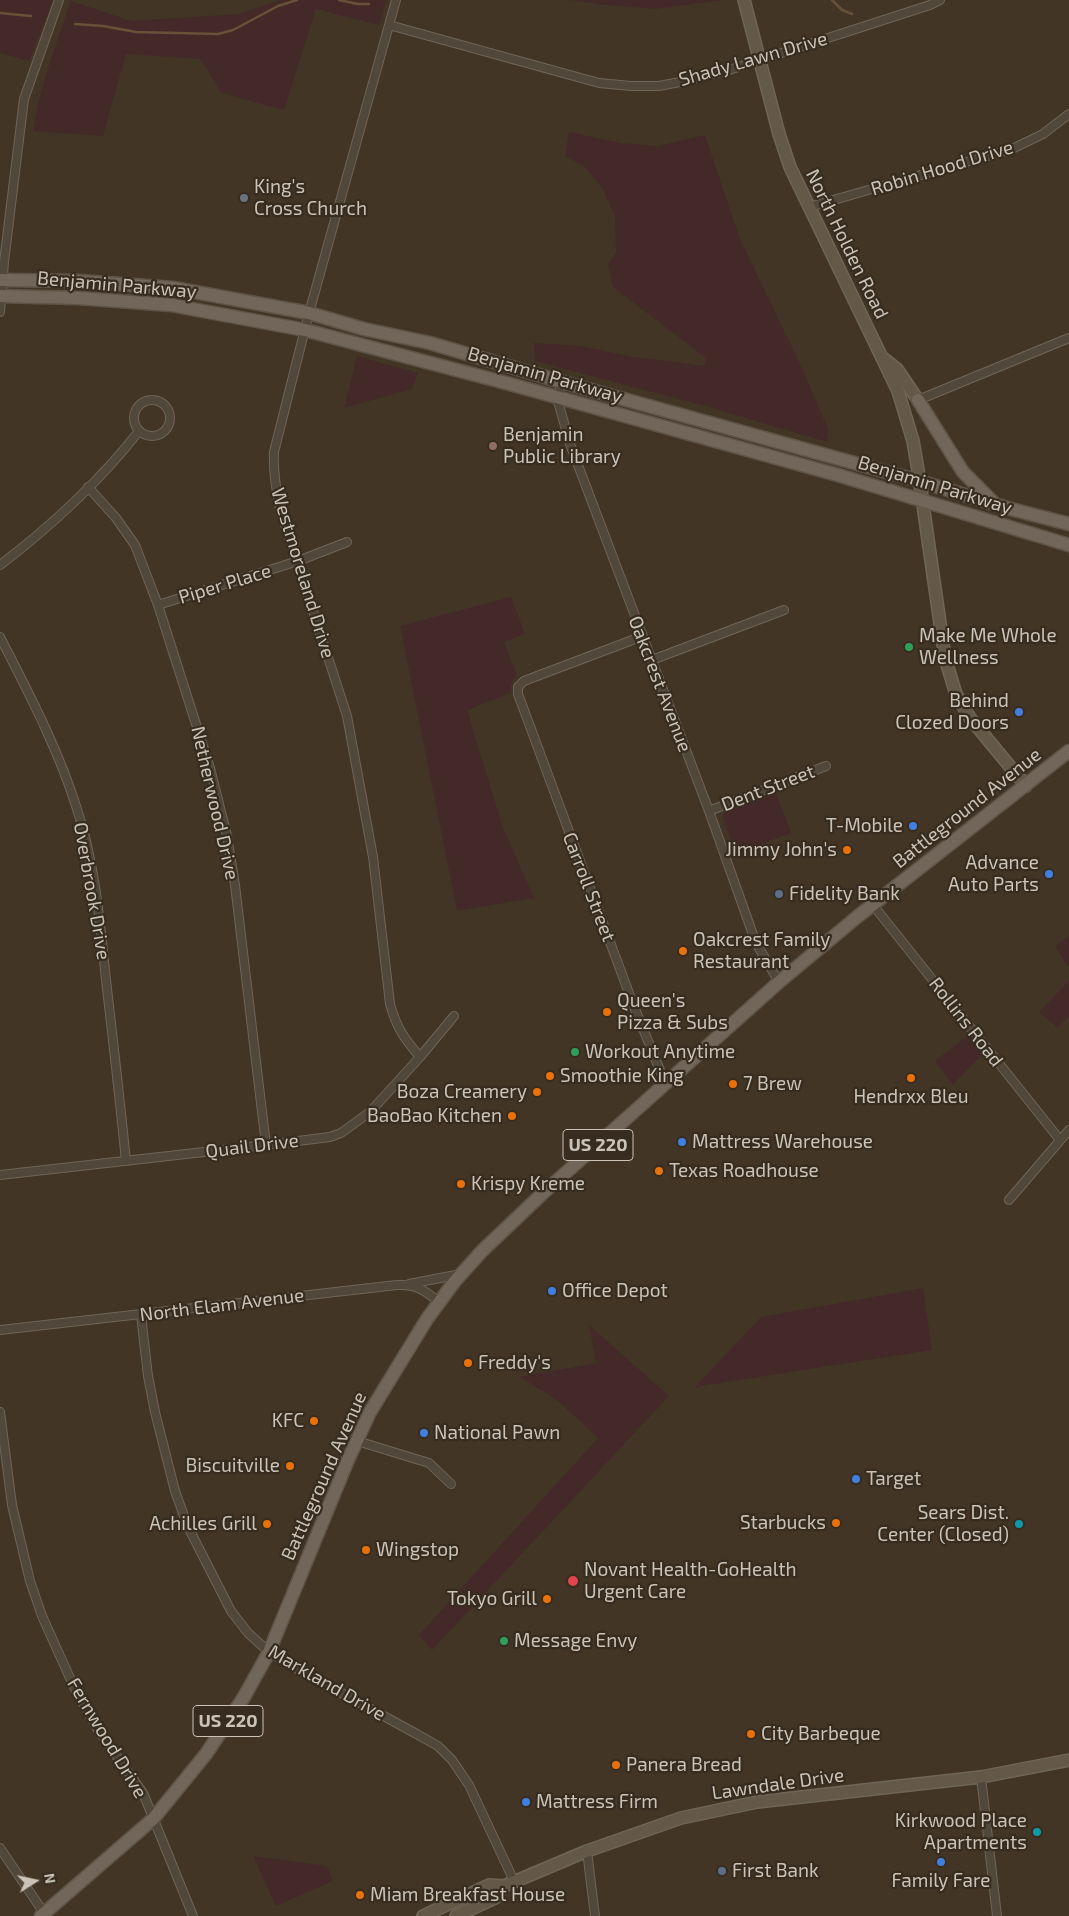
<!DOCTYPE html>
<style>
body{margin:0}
#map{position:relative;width:1069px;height:1916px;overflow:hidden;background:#423526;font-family:"Exo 2",sans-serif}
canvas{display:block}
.north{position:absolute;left:10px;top:1856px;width:50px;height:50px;-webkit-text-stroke:4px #372c1f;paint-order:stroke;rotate:80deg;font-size:14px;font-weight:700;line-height:20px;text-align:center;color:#cbc3b7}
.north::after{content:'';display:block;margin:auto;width:18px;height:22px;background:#cbc3b7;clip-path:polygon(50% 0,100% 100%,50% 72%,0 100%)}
</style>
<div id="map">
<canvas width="1069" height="1916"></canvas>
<div class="north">N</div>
</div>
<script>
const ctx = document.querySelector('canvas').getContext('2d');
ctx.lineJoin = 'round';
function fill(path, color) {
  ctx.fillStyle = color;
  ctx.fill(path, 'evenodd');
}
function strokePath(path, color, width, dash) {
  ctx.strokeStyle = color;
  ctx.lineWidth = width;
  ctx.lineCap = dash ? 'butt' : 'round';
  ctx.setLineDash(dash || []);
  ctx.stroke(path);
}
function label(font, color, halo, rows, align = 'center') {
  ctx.font = font + ' "Exo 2",sans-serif';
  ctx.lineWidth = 4.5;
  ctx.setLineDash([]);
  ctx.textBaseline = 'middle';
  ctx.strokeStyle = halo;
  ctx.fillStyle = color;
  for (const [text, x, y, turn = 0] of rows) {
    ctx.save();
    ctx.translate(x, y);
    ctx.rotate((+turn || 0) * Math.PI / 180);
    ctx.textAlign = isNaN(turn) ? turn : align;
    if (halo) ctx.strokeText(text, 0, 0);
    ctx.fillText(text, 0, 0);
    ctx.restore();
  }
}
const green = new Path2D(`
 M0,0h53l-24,61 -29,-8z
 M280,0h106l-7,25 -63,-16 -32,101 -63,-17 -20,-34 -75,-5 -23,82 -70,-5c7,-45 23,-87 38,-130l61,20 107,-7z
 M570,0h155l-70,9 -49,-4z
 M569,132l52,11 37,3 47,-11 35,104 64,133 24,57 -1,13 -122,-36 -170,-45 -1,-18 48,3 46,10 76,10 2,-8 -93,-71 -5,-23 8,-11 -1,-37 -13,-28 -17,-21 -20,-11z
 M357,356l61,17 -6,16 -68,19z
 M511,597l14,37 -21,8 13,34 -6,7v10l-44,17 35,115 32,73 -77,13 -57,-285z
 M776,793l15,40 -55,20 -14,-37 1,-2z
 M1069,936v30l-1,1 -13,-21z
 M1069,981v35l-11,12 -19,-16z
 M970,1034l14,18 -31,33 -18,-24z
 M923,1288l9,62 -237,37 66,-70z
 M589,1325l80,71 -237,254 -13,-15 179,-197 -40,-37 -38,-24 76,-14z
 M253,1856l74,10 6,15 -57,25z`);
const stream = new Path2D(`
 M339,0l19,4h11
 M832,0l10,10 10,4
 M0,13l31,3
 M75,24l28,2 33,6 82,2 15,-4 45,-24 19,-6`);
const street = new Path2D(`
 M396,0l-87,313 -35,139c-1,20 2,38 6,57l67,207 26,141 17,147c7,25 14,34 30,53
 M389,25l210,58 32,3h28l26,-5 44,-11 201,-65 10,-5
 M809,207l203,-58 31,-15 26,-20
 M0,312l4,-50 20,-163 35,-99
 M562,382l-5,16 13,46 139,367 47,132 23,39
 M134 418a18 18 0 1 1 36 0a18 18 0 1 1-36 0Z
 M918,400l151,-62
 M88,487l28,31 19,27 23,60 52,163 17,68 8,49 31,260
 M0,565c49,-37 101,-85 139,-134
 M158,605l140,-44 49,-19
 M643,636l-119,45 -6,6v7l115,310 33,81
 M0,637c28,55 57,109 76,169 19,56 24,116 30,174 7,60 14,121 20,181
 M652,660l132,-50
 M709,811l117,-45
 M873,905l187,235
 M0,1175l266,-30 64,-8 11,-4 29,-21 50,-55 34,-41
 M1009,1200l60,-70
 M409,1284l52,-10
 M141,1315l7,61 7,36 20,79 13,36 43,84 17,22 21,19 23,14 121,66 25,14 14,14 17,25 45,96
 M0,1330c133,-14 265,-31 397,-45 20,-1 27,5 42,17
 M0,1412l12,93 18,76 12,35 32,71 24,43 45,63 50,123
 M357,1441l72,22 22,21
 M981,1777l16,139
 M0,1848l44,65
 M587,1851l8,65`);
const secondary = new Path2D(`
 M744,0l35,134 11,33 108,224 15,50 5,29 27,188 11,36 14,24 56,68
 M883,358l14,11 21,31
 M423,1916l66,-31 15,1 83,-35 94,-33 76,-16 224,-25 88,-17
 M456,1916l39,-18 9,-12`);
const primary = new Path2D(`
 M0,280l79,1 94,7 136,25 55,16 66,14 132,39 357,99 88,27 62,16
 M0,296l78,2 93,7 134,25 201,53 332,92 231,70
 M918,400l45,72 31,31
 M41,1916l112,-97 53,-65 38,-57 25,-45 79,-192 22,-48 57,-93 28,-38 27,-30 60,-57 237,-212 78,-65 212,-166`);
const markers = [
 [244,198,5,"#6b7280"],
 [493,446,5,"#8d6e63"],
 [909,647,5,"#2e9e5b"],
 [1019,712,5,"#3f7fe0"],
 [913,826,5,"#3f7fe0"],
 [847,850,5,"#e8710a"],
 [1049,874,5,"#3f7fe0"],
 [779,894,5,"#5c6f8a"],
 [683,951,5,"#e8710a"],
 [607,1012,5,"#e8710a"],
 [575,1052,5,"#2e9e5b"],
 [550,1076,5,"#e8710a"],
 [911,1078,5,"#e8710a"],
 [733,1084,5,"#e8710a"],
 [537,1092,5,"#e8710a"],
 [512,1116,5,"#e8710a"],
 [682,1142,5,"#3f7fe0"],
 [659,1171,5,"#e8710a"],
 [461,1184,5,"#e8710a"],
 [552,1291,5,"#3f7fe0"],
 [468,1363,5,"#e8710a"],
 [314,1421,5,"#e8710a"],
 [424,1433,5,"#3f7fe0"],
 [290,1466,5,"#e8710a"],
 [856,1479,5,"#3f7fe0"],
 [836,1523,5,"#e8710a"],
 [267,1524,5,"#e8710a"],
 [1019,1524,5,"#0f9aa8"],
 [366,1550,5,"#e8710a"],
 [573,1581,6,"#e0444e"],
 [547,1599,5,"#e8710a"],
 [504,1641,5,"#2e9e5b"],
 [751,1734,5,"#e8710a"],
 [616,1765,5,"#e8710a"],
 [526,1802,5,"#3f7fe0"],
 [1037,1832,5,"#0f9aa8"],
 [941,1862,5,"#3f7fe0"],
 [722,1871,5,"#5c6f8a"],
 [360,1895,5,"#e8710a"]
];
const shields = [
 [598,1145,70],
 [228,1721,70]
];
const shieldNames = [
 ["US 220",598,1145],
 ["US 220",228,1721]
];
const streetNames = [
 ["Shady Lawn Drive",753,59,-16],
 ["Robin Hood Drive",942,168,-17],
 ["North Holden Road",847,244,64],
 ["Benjamin Parkway",117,285,5],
 ["Benjamin Parkway",545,375,16],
 ["Benjamin Parkway",935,485,17],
 ["Westmoreland Drive",303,573,73],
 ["Piper Place",225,584,-17],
 ["Oakcrest Avenue",660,684,69],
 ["Dent Street",768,788,-21],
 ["Netherwood Drive",215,803,77],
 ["Battleground Avenue",967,808,-38],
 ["Carroll Street",589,887,69],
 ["Overbrook Drive",92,891,80],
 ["Rollins Road",966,1022,52],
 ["Quail Drive",252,1146,-7],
 ["North Elam Avenue",222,1305,-7],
 ["Battleground Avenue",324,1476,-66],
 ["Markland Drive",327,1683,30],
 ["Fernwood Drive",107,1738,59],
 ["Lawndale Drive",778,1784,-8]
];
const poiNames = [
 ["King's",254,187],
 ["Cross Church",254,209],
 ["Benjamin",503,435],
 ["Public Library",503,457],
 ["Make Me Whole",919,636],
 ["Wellness",919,658],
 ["Behind",1009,701,"right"],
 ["Clozed Doors",1009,723,"right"],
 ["T-Mobile",903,826,"right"],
 ["Jimmy John's",837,850,"right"],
 ["Advance",1039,863,"right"],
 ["Auto Parts",1039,885,"right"],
 ["Fidelity Bank",789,894],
 ["Oakcrest Family",693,940],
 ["Restaurant",693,962],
 ["Queen's",617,1001],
 ["Pizza & Subs",617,1023],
 ["Workout Anytime",585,1052],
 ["Smoothie King",560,1076],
 ["7 Brew",743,1084],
 ["Boza Creamery",527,1092,"right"],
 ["Hendrxx Bleu",911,1097,"center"],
 ["BaoBao Kitchen",502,1116,"right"],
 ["Mattress Warehouse",692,1142],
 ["Texas Roadhouse",669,1171],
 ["Krispy Kreme",471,1184],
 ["Office Depot",562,1291],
 ["Freddy's",478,1363],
 ["KFC",304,1421,"right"],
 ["National Pawn",434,1433],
 ["Biscuitville",280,1466,"right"],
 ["Target",866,1479],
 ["Sears Dist.",1009,1513,"right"],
 ["Center (Closed)",1009,1535,"right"],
 ["Starbucks",826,1523,"right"],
 ["Achilles Grill",257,1524,"right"],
 ["Wingstop",376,1550],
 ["Novant Health-GoHealth",584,1570],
 ["Urgent Care",584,1592],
 ["Tokyo Grill",537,1599,"right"],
 ["Message Envy",514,1641],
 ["City Barbeque",761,1734],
 ["Panera Bread",626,1765],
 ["Mattress Firm",536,1802],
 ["Kirkwood Place",1027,1821,"right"],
 ["Apartments",1027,1843,"right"],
 ["First Bank",732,1871],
 ["Family Fare",941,1881,"center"],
 ["Miam Breakfast House",370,1895]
];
fill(green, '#432a28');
strokePath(stream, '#665139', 2.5);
strokePath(street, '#6f6558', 10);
strokePath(secondary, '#6f6558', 14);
strokePath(primary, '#5e5347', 15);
strokePath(street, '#51473a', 8);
strokePath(secondary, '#645949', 11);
strokePath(primary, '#716659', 12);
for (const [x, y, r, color] of markers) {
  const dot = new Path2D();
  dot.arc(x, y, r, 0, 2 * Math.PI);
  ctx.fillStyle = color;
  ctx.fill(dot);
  strokePath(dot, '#372c1f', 2);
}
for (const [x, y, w] of shields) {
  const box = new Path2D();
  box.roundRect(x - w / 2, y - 15.5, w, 31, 4);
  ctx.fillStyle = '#372c1f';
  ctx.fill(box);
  strokePath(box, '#cbc3b7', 1);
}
label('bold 18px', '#cbc3b7', null, shieldNames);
label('19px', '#cbc3b7', '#372c1f', streetNames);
label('19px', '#cbc3b7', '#372c1f', poiNames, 'left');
</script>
